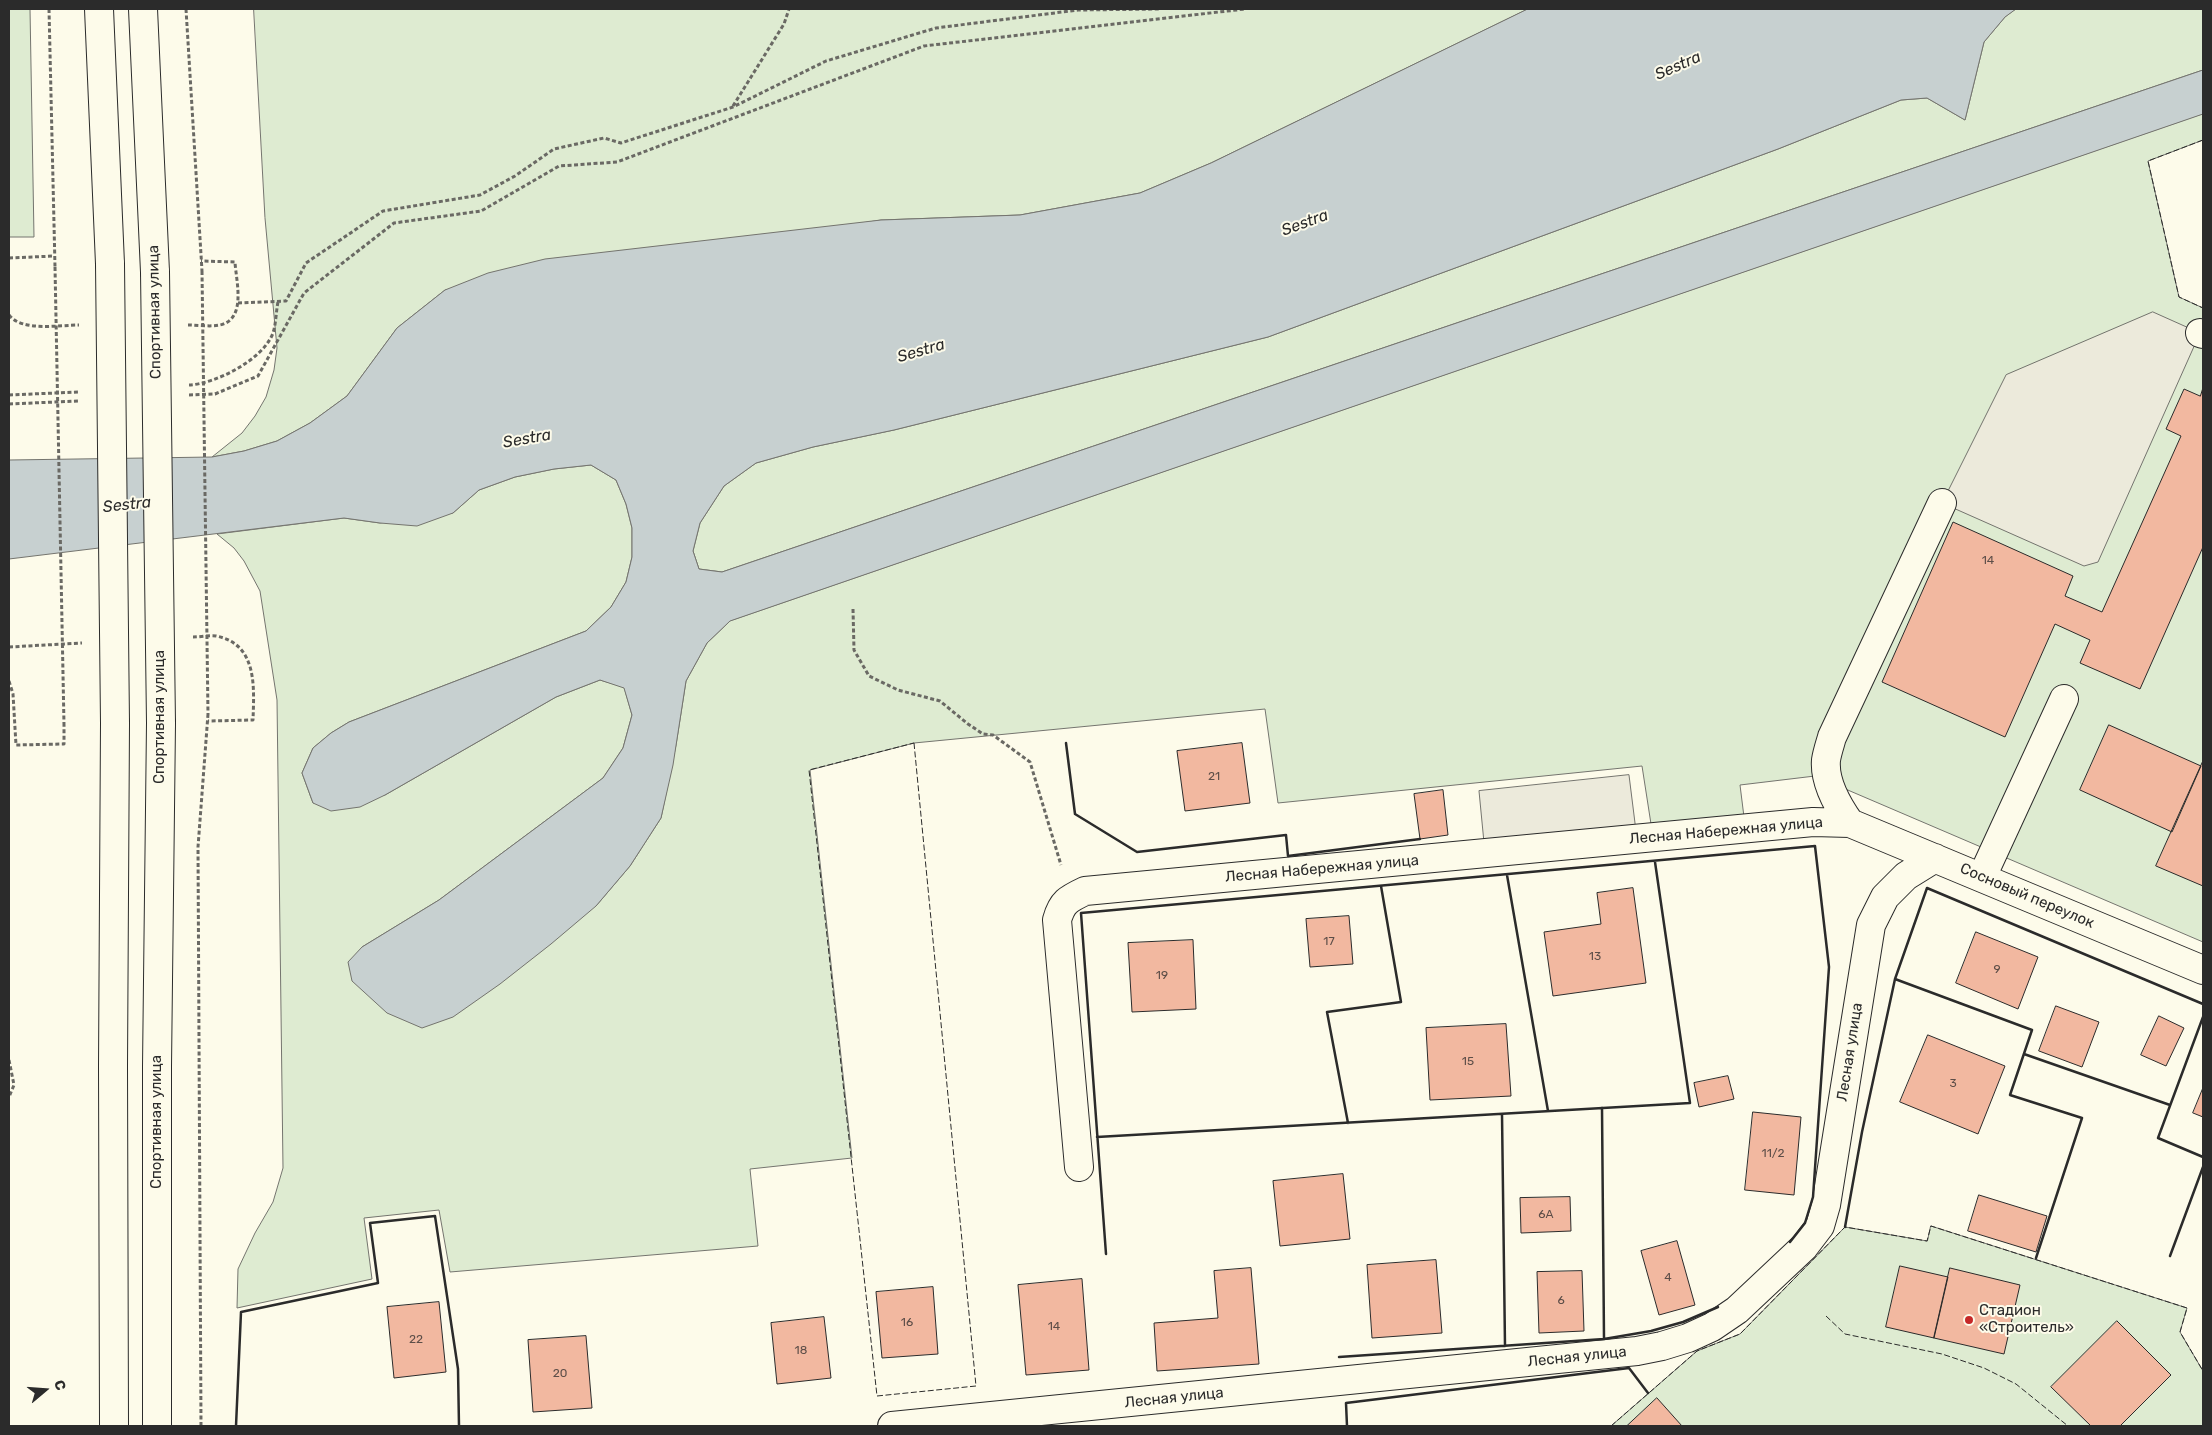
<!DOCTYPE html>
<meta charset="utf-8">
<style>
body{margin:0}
#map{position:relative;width:2212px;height:1435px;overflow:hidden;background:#fdfbea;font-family:Rubik,sans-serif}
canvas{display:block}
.frame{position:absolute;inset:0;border:10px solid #2b2b2b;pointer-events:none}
.north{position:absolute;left:20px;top:1365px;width:50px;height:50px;-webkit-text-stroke:4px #fdfbea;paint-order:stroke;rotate:72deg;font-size:14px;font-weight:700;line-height:20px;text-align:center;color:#2b2b2b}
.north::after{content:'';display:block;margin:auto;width:18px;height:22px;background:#2b2b2b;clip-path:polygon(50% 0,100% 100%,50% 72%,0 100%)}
</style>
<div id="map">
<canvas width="2212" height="1435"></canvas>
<div class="frame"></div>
<div class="north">С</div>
</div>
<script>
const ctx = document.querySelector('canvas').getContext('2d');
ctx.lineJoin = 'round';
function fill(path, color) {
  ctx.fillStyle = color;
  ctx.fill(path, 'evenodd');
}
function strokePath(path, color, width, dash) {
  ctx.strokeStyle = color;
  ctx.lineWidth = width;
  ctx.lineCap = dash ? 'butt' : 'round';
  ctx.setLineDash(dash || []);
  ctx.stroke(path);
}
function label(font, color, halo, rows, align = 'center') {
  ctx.font = font + ' Rubik,sans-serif';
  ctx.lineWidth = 4;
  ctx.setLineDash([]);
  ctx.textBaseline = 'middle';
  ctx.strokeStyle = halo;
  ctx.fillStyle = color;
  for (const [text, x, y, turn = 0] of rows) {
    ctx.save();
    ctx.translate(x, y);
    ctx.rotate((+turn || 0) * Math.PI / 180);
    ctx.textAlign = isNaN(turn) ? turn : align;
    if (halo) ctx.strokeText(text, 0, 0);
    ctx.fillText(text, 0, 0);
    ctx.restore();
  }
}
const green = new Path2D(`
 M9,9h21l4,228h-25z
 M254,9h1274l-317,154 -71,30 -120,22 -139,5 -436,70 -48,38 -50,68 -37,27 -33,18 -33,10 -32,6 30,-24 13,-17 11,-19 8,-27 3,-22 -12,-130z
 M2016,9h187v61l-1481,502 -23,-3 -6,-18 7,-28 24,-37 32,-23 57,-16 81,-17 374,-93 510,-188 123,-49 26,-2 38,22 19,-78 21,-25z
 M2203,114v26l-55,21 31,136 24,11v634l-388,-166 -75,9 4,32 -93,7 -9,-58 -364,37 -13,-94 -351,34 -104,27 42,388 -102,11 8,77 -308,26 -11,-62 -75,8 8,61 -135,29 1,-39 17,-36 18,-31 10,-34 -6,-468 -17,-109 -16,-30 -10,-13 -17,-14 127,-16 36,5 73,-10 26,-23 36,-13 39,-8 37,-4 25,15 10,24 6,24v29l-6,25 -15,25 -25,24 -237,91 -18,11 -18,15 -11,25 11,30 72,-8 171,-98 44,-17 24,7 8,28 -9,33 -20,30 -164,122 -77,47 234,-41 34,-40 31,-48 15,-73 10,-64 21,-38 23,-22z
 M1931,1226l256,82 -7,24 23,39v55h-592l86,-75 43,-17 105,-107 82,14z`);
const parking = new Path2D(`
 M2153,312l47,21 -102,229 -14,4 -142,-63 64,-128z
 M1629,775l8,64 -152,14 -6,-62z`);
const water = new Path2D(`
 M1528,9h488l-11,8 -21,25 -19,78 -38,-22 -26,2 -123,49 -510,188 -374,93 -81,17 -57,16 -32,23 -24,37 -7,28 6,18 23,3 1481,-502v44l-1473,507 -23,22 -21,38 -13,84 -12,53 -31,48 -34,40 -45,38 -51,40 -47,33 -31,11 -35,-15 -35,-32 -4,-19 14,-15 77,-47 164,-122 20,-30 9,-33 -8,-27 -24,-8 -44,17 -171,98 -25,12 -29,4 -18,-8 -11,-30 11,-25 18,-15 18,-11 237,-91 25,-24 15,-25 6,-25v-29l-6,-24 -10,-24 -25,-15 -37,4 -39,8 -36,13 -26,23 -36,13 -37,-3 -36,-5 -335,41v-99l203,-3 32,-6 33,-10 33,-18 37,-27 50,-68 48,-38 43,-17 57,-14 336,-39 139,-5 120,-22 71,-30z`);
const building = new Path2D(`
 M2203,388v159l-63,142 -60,-26 10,-23 -35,-16 -50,113 -123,-55 71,-160 120,54 -8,20 37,16 79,-176 -15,-7 18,-40 16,7z
 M2109,725l92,41 -29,66 -92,-42z
 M1242,743l8,60 -65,8 -8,-60z
 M2203,761v125l-47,-20z
 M1443,790l5,45 -28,4 -6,-45z
 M1633,888l13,95 -93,13 -9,-64 57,-8 -4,-31z
 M1349,916l4,48 -43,3 -4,-48z
 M1976,932l62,25 -20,52 -62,-26z
 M1193,940l3,69 -64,3 -4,-69z
 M2056,1006l43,16 -17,45 -43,-16z
 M2159,1016l25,12 -18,38 -25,-11z
 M1506,1024l5,72 -81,4 -4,-72z
 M1928,1035l77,31 -27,68 -78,-32z
 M1728,1076l6,23 -35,8 -5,-24z
 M2203,1088v29l-10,-4z
 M1753,1112l48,5 -7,78 -49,-5z
 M1343,1174l7,65 -70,7 -7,-65z
 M1979,1195l68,21 -11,36 -68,-21z
 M1570,1197l1,34 -50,2 -1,-35z
 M1677,1241l18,64 -36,10 -18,-64z
 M1436,1260l6,73 -70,5 -5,-73z
 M1900,1266l48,11 -14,61 -48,-11z
 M1251,1268l8,96 -102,7 -3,-48 64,-5 -4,-47z
 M1950,1268l70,17 -16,69 -70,-16z
 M1582,1271l2,60 -45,2 -2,-61z
 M1082,1279l7,91 -63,5 -8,-90z
 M933,1287l5,67 -56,4 -6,-66z
 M439,1302l7,70 -52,6 -7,-71z
 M824,1317l7,61 -54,6 -6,-61z
 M2117,1321l54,54 -51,51h-29l-40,-39z
 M586,1336l6,72 -59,4 -5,-72z
 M1657,1398l25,28h-55z`);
const path = new Path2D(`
 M49,9l6,258
 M186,9l16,262
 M733,106l51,-82 5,-15
 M9,258l45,-2
 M238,303l48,-2 20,-38 77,-52 97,-16 35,-19 39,-27 50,-11 17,5 112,-36 93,-46 110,-33 142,-18 83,-1
 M9,315c13,17 50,10 70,10
 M188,325c10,0 22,2 32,0 27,-6 16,-44 15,-63l-34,-1
 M189,385c26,-1 74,-25 84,-52 3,-9 3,-21 5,-31
 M9,395l69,-3
 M189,395l26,-1 43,-18 46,-83 90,-70 87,-12 78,-45 58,-4 307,-116 321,-37
 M9,404l69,-3
 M853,609l1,41 15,26 29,14 42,11 28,23 15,10 10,1 37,27 31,103
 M193,637c7,0 16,-2 23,-1 42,8 38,52 37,84l-45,1
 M9,647l73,-4
 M9,681l4,13 3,51 48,-1v-19
 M9,1060l5,25 -5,12
 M201,1426l-3,-579 10,-133`);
const minor = new Path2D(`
 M2200,333l3,1
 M1850,823c-12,-17 -26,-41 -24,-63 1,-7 4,-16 6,-23l110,-234
 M1982,877l82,-178
 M1079,1167l-22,-247c5,-18 11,-21 28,-29l728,-69 37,1 353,147
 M892,1426l745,-75 25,-5 26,-8 24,-11 25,-17 67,-63 16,-21 6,-21 45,-280 14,-28 21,-21 29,-18`);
const highway = new Path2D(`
 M99,9l11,255
 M143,9l12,263
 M114,1426l-1,-360 2,-343
 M157,1426v-360l4,-343`);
const pathBridge = new Path2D(`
 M55,267l9,458
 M202,271l6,443`);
const highwayBridge = new Path2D(`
 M110,264l5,459
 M155,272l6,451`);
const fence = new Path2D(`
 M2203,140l-55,21 31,136 24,11
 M914,743l62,643 -99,10 -68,-626z
 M1826,1316l19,18 97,20 42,14 32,16 52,42
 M1611,1426l86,-75 43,-17 105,-107 82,14 4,-15 256,82 -7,24 23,39`);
const wall = new Path2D(`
 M1066,743l9,71 62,38 149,-17 2,21 132,-17
 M1507,875l41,236
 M1895,979l137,51 -22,65 72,23 -46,140
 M2203,1017l-45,121 45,19
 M2024,1054l146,51
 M1602,1108l2,231
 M1502,1114l3,232
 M1348,1123l-21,-111 74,-10 -20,-116
 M1097,1137l593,-34 -35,-241
 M1845,1227l17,-95 33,-153 32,-91 276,116
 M1106,1254l-25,-341 734,-67 14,121 -16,230 -8,26 -15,19
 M2170,1256l33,-89
 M1339,1357l265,-18 47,-8 32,-9 35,-15
 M236,1426l5,-114 137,-29 -8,-60 65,-7 23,153 1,57
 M1347,1426l-1,-23 283,-35 19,25`);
const markers = [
 [1969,1320,5,"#c62828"]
];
const numberNames = [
 ["14",1988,561],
 ["21",1214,777],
 ["17",1329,942],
 ["13",1595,957],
 ["9",1997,970],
 ["19",1162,976],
 ["15",1468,1062],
 ["3",1953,1084],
 ["11/2",1773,1154],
 ["6А",1546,1215],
 ["4",1668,1278],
 ["6",1561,1301],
 ["16",907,1323],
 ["14",1054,1327],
 ["22",416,1340],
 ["18",801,1351],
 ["20",560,1374]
];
const streetNames = [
 ["Спортивная улица",155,312,-91],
 ["Спортивная улица",160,717,-90],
 ["Лесная Набережная улица",1726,831,-5],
 ["Лесная Набережная улица",1322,869,-5],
 ["Сосновый переулок",2027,896,23],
 ["Лесная улица",1850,1052,-81],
 ["Спортивная улица",157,1122,-90],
 ["Лесная улица",1577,1357,-6],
 ["Лесная улица",1174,1398,-6]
];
const poiNames = [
 ["Стадион",1979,1311],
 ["«Строитель»",1979,1328]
];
const waterNames = [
 ["Sestra",1678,66,-24],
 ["Sestra",1305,223,-20],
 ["Sestra",921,351,-16],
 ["Sestra",527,439,-10],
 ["Sestra",127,505,-6]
];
fill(green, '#deebd1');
strokePath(green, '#74746e', 1);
fill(parking, '#eceadb');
strokePath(parking, '#74746e', 1);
fill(water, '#c7d0d0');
strokePath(water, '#74746e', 1);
fill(building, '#f2b8a0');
strokePath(building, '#2b2b2b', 1);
strokePath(minor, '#2b2b2b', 30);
strokePath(highway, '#2b2b2b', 30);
strokePath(path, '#6a6964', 3, [4, 2.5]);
strokePath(minor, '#fdfbea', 28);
strokePath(highway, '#fdfbea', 28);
strokePath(highwayBridge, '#2b2b2b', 30, []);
strokePath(pathBridge, '#6a6964', 3, [4, 2.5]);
strokePath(highwayBridge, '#fdfbea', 28);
strokePath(fence, '#2b2b2b', 1, [6, 2.5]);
strokePath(wall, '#2b2b2b', 2.5);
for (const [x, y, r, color] of markers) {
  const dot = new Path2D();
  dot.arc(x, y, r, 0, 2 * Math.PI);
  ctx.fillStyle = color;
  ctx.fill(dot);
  strokePath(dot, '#fdfbea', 2);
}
label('12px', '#5d4e48', null, numberNames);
label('15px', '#2b2b2b', '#fdfbea', streetNames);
label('15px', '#2b2b2b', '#fdfbea', poiNames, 'left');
label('italic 16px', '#2b2b2b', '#fdfbea', waterNames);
</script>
